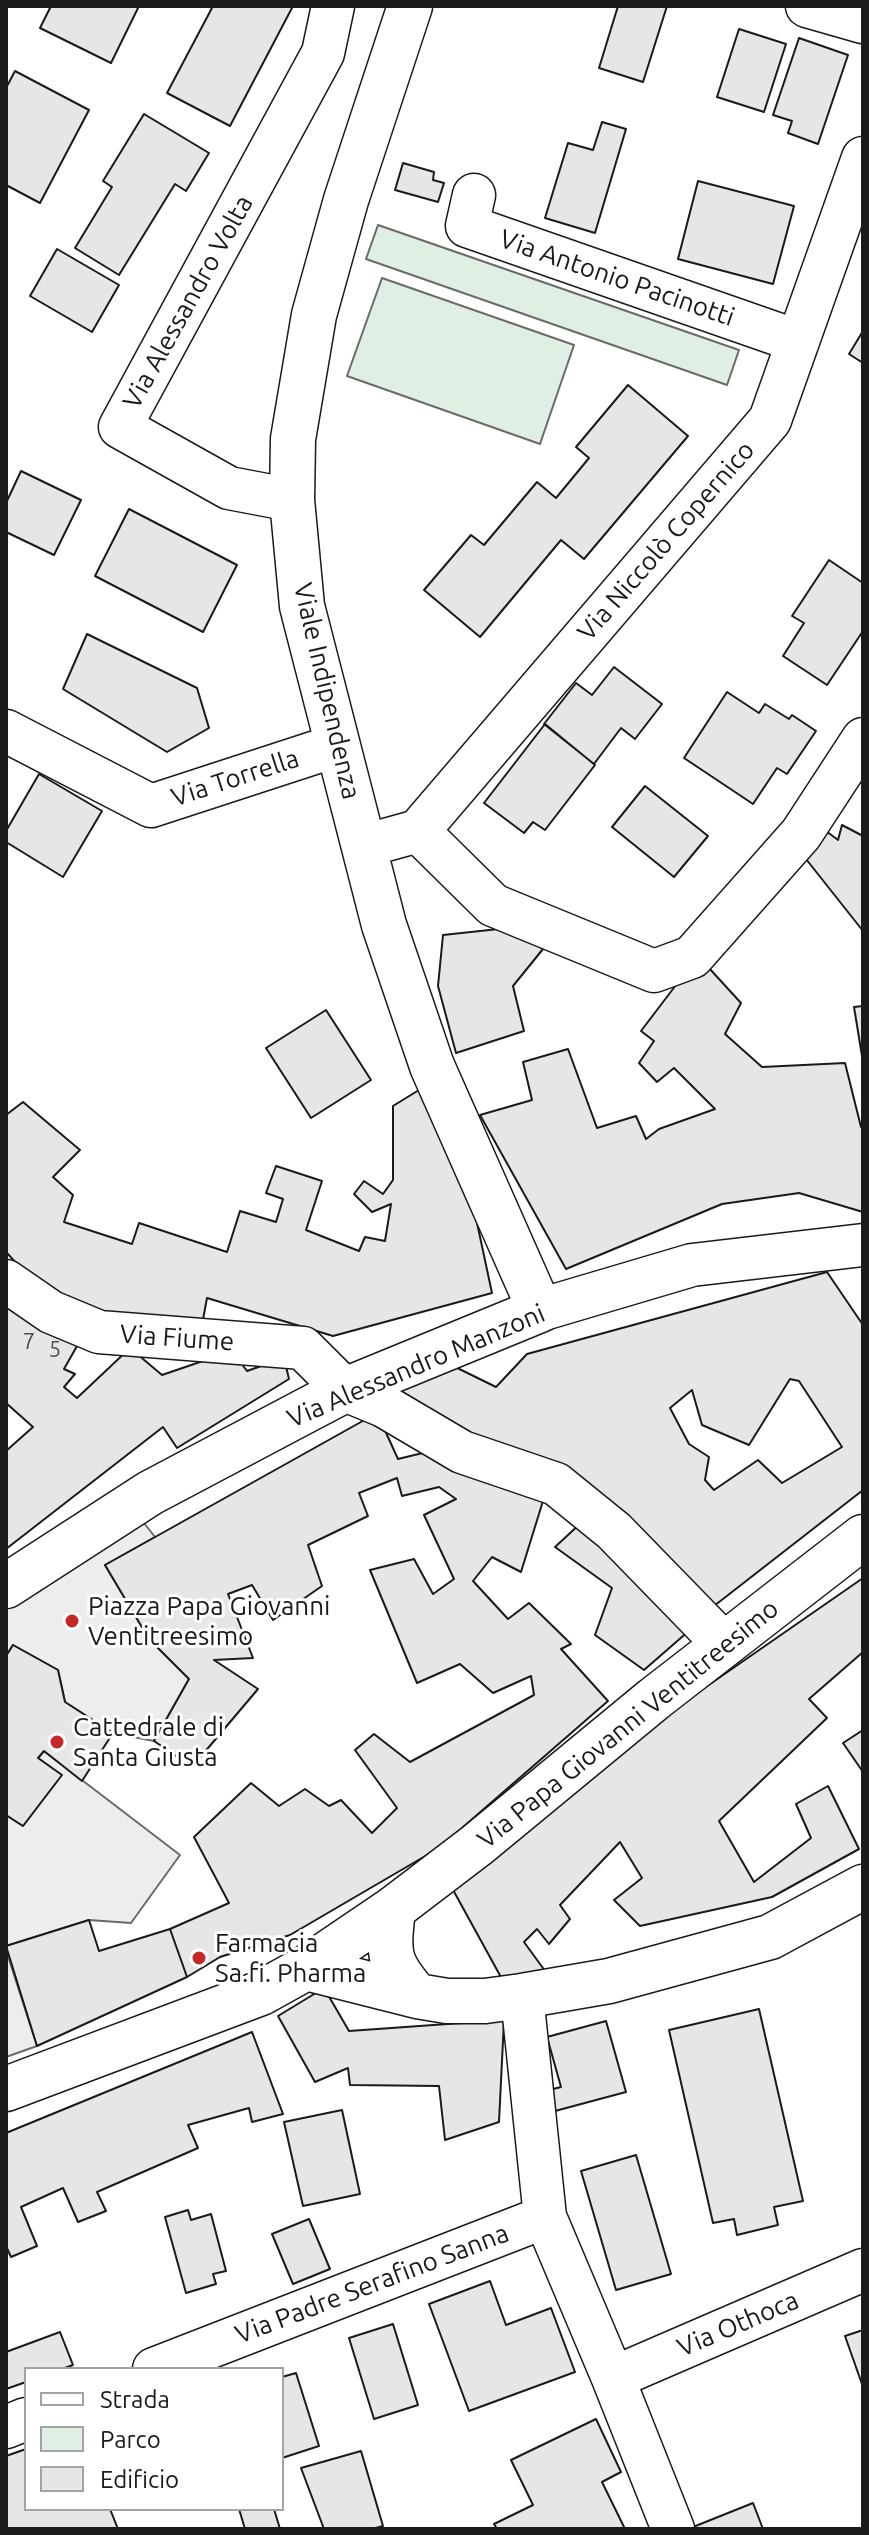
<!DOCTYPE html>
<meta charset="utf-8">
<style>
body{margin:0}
#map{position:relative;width:869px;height:2535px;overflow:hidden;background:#fff;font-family:Ubuntu,sans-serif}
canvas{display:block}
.frame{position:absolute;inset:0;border:8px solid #1a1a1a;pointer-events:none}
.legend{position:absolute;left:24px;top:2367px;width:260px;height:144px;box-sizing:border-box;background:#fff;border:2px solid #a3a3a3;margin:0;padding:10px 14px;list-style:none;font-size:24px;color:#1a1a1a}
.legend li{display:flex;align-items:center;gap:16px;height:40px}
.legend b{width:40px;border:2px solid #a3a3a3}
</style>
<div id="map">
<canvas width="869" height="2535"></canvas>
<div class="frame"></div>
<ul class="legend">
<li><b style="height:10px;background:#fff"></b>Strada</li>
<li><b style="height:22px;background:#e0efe3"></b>Parco</li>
<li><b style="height:22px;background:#e6e6e6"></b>Edificio</li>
</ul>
</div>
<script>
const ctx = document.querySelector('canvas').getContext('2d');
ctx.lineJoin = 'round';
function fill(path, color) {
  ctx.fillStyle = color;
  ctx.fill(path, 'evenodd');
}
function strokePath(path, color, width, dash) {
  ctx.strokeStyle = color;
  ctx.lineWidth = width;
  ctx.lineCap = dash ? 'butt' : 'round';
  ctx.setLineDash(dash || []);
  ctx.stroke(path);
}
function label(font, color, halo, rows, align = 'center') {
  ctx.font = font + ' Ubuntu,sans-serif';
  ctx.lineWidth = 6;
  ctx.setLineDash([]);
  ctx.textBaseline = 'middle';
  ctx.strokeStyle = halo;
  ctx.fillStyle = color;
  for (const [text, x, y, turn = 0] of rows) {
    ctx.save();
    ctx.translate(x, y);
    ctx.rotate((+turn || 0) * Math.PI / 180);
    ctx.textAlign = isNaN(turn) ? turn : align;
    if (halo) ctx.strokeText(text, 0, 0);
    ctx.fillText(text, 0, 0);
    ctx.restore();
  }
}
const green = new Path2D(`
 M378,225l361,125 -12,35 -361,-126z
 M382,278l192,67 -34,99 -193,-68z`);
const parking = new Path2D(`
 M133,1509l22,28 -50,28 44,74 40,40 -35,62 -41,-8 -48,-31 -7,-32 -45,-25 -7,11v-52z
 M44,1751l136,104 -49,68 -42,-3 -83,26v-131l17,11 38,-51 -23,-17z
 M6,1950l31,96 -31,11z`);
const building = new Path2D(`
 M51,6h88l-28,57 -71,-35z
 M213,6h80l-63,120 -63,-33z
 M618,6h49l-24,76 -44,-14z
 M739,29l47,15 -22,68 -47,-15z
 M799,38l49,17 -30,89 -30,-11 4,-12 -19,-6z
 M15,71l74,39 -49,93 -34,-18v-97z
 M144,114l65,39 -23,38 -11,-7 -56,91 -44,-27 37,-61 -9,-6z
 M602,122l24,7 -31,104 -50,-15 23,-75 25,7z
 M403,163l31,9 -1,8 11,3 -6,19 -43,-12z
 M698,181l96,25 -21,78 -95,-25z
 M57,249l62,36 -27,47 -62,-36z
 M863,331v32l-14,-9z
 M628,385l60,51 -104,123 -23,-19 -81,97 -56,-47 47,-55 13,10 53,-63 19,16 33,-40 -13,-11z
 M21,471l60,29 -27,55 -48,-23v-29z
 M129,509l108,56 -34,67 -108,-56z
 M829,560l34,23v48l-36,54 -44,-29 21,-33 -12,-7z
 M87,634l110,54 12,40 -42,24 -104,-63z
 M614,667l48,37 -27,35 -14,-11 -27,36 -50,-40 32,-41 16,12z
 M727,692l32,21 6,-9 24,15 3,-4 24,16 -29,43 -10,-6 -24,36 -69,-46z
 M545,724l50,41 -50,65 -12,-8 -9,11 -40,-30z
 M39,774l63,37 -39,66 -57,-35v-11z
 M645,786l63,50 -34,41 -62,-50z
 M842,825l21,11v95l-57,-72 16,-31 16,12z
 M508,928l35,21 -30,37 11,45 -68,22 -18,-67 5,-51z
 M698,956l43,47 -16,31 37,33 83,-4 16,64h2v85l-64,-19 -77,11 -156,65 -86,-154 52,-15 -9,-38 45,-13 29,79 39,-12 10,23 13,-10 56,-20 -41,-41 -17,14 -18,-19 15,-22 -13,-10z
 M863,1006v50h-1l-8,-49z
 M326,1010l45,70 -60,38 -45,-70z
 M419,1090l45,72 28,131 -159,43 -126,-38 -5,27 -137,-9 -59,-64v-137l17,-13 57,48 -27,27 20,18 -9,27 68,22 7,-21 88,29 13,-41 36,11 7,-23 -17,-6 10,-27 46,15 -16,49 53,21 6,-14 20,4 6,-37 -19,8 -18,-18 10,-13 19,13 10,-14v-74z
 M827,1272l36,53v165l-158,123 -118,-120 -199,-95 51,-39 57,28 31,-33zM790,1379l9,2 43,66 -60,36 -24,-23 -44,30 -9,-10 4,-23 -20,-13 -19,-36 22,-18 10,35 47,20z
 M6,1301l75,38 -17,30 11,5 -11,13 13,11 53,-50 32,27 70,-24 15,20 37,-13 5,21 -112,69 -14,-21 -157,122v-98l27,-24 -27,-24z
 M377,1413l21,46 37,-9 112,38 -26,84 -29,-15 -19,24 35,38 21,-16 42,41 -10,5 47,52 -169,147 -149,87 -70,22 -33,20 -17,-48 59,-26 -35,-66 57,-54 28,23 26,-17 24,17 12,-6 31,33 25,-25 -42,-58 19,-16 36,28 124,-67 -3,-19 -38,17 -33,-29 -43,19 -47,-113 44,-11 19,35 21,-15 -30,-64 32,-16 -17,-12 -37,9 -5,-18 -38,15 9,23 -60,29 14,41 -49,34 -21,-35 -24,9 25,64 -39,2 44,29 -66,78 -38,-26 35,-62 -40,-40 -44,-74z
 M582,1522l116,101 -54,47 -49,-35 17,-47 -57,-41z
 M863,1578v74l-54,47 18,19 -108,103 35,61 57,-44 -15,-34 32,-18 31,63 -87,48 -132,29 -26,-26 28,-22 -22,-36 -60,63 10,14 -21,25 -12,-15 -13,13 24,33 -46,4 -50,-91 163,-138z
 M13,1645l45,25 7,32 48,31 -31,48 -38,-30 -6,7 24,17 -39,51 -17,-11v-159z
 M863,1730v42l-20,-29z
 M89,1920l10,31 71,-22 17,48 -150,69 -31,-100z
 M324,1988l25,43 155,-11 -5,102 -54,18 -6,-54 -89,-1 -2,-17 -33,14 -37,-66z
 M759,2009l44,192 -29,6 4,18 -41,10 -3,-16 -21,4 -44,-193z
 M606,2021l20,71 -71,19 -6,-21 12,-3 -14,-50z
 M252,2032l31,82 -31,8 -3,-14 -61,17 10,23 -101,44 9,19 -28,11 -15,-34 -42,19 16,39 -26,11 -5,-11v-113z
 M342,2110l18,84 -57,12 -19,-84z
 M636,2155l35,119 -55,16 -35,-119z
 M188,2210l3,10 20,-6 15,57 -13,3 3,10 -30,9 -21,-76z
 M309,2219l21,50 -37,15 -21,-50z
 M490,2281l16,44 45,-17 24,64 -106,39 -40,-107z
 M393,2324l25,81 -44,14 -25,-81z
 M863,2330v57l-18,-51z
 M60,2332l13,33 -11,4h-36v13l-20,7v-37z
 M296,2373l23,73 -37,12v-81z
 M596,2419l25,53 -19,10 23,47h-128l-3,-5 39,-19 -22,-45z
 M26,2449v60h84l8,20h-112v-73z
 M361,2451l22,75 -11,3h-48l-23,-61z
 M753,2503l10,26h-70v-2z
 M239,2509h35l6,20h-35z`);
const minor = new Path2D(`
 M807,6l56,16
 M474,195l-7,31 330,115
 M292,500l-63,-12 -109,-61 203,-374 10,-47
 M6,731l145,75 187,-61
 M418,831l75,74 161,66 38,-14 109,-123 62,-95
 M364,846l54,-15 352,-411 93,-262
 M6,1281l45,31 48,20 204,16 42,42 39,16 78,46 94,32 58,47 111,114
 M540,1310l152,-45 171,-20
 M522,1996l23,221 68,161 60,151
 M154,2369l391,-152
 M613,2378l250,-108
 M6,2427l20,-8`);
const major = new Path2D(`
 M6,1586l144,-93 155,-82 40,-21 195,-80 -108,-244 -48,-141 -82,-319 -10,-106 1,-61 21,-124 32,-115 64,-194
 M393,1909c-5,45 -6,53 24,87
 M306,1968l111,28 30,5h38l37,-5 87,-15 161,-44 93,-50
 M6,2089l255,-96 45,-25 87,-59 84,-64 177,-146 209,-162`);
const markers = [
 [72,1621,8,"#c62828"],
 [57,1742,8,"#c62828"],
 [199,1958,8,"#c62828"]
];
const numberNames = [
 ["7",29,1342],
 ["5",55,1350]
];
const streetNames = [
 ["Via Antonio Pacinotti",617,278,19],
 ["Via Alessandro Volta",188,302,-61],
 ["Via Niccolò Copernico",666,541,-49],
 ["Viale Indipendenza",327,691,77],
 ["Via Torrella",235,778,-18],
 ["Via Fiume",177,1338,4],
 ["Via Alessandro Manzoni",416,1366,-23],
 ["Via Papa Giovanni Ventitreesimo",628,1724,-39],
 ["Via Padre Serafino Sanna",372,2284,-21],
 ["Via Othoca",738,2324,-23]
];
const poiNames = [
 ["Piazza Papa Giovanni",88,1606],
 ["Ventitreesimo",88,1636],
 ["Cattedrale di",73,1727],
 ["Santa Giusta",73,1757],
 ["Farmacia",215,1943],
 ["Sa.fi. Pharma",215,1973]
];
fill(green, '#e0efe3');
strokePath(green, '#6a6a6a', 2);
fill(parking, '#ededed');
strokePath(parking, '#6a6a6a', 2);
fill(building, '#e6e6e6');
strokePath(building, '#1a1a1a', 2);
strokePath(minor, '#1a1a1a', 45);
strokePath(major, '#1a1a1a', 47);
strokePath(minor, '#fff', 42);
strokePath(major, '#fff', 44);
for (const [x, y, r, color] of markers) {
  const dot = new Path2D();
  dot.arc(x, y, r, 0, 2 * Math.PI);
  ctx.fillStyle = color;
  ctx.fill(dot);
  strokePath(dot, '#fff', 3);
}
label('22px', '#4d4d4d', null, numberNames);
label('26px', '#1a1a1a', '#fff', streetNames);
label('26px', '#1a1a1a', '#fff', poiNames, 'left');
</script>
